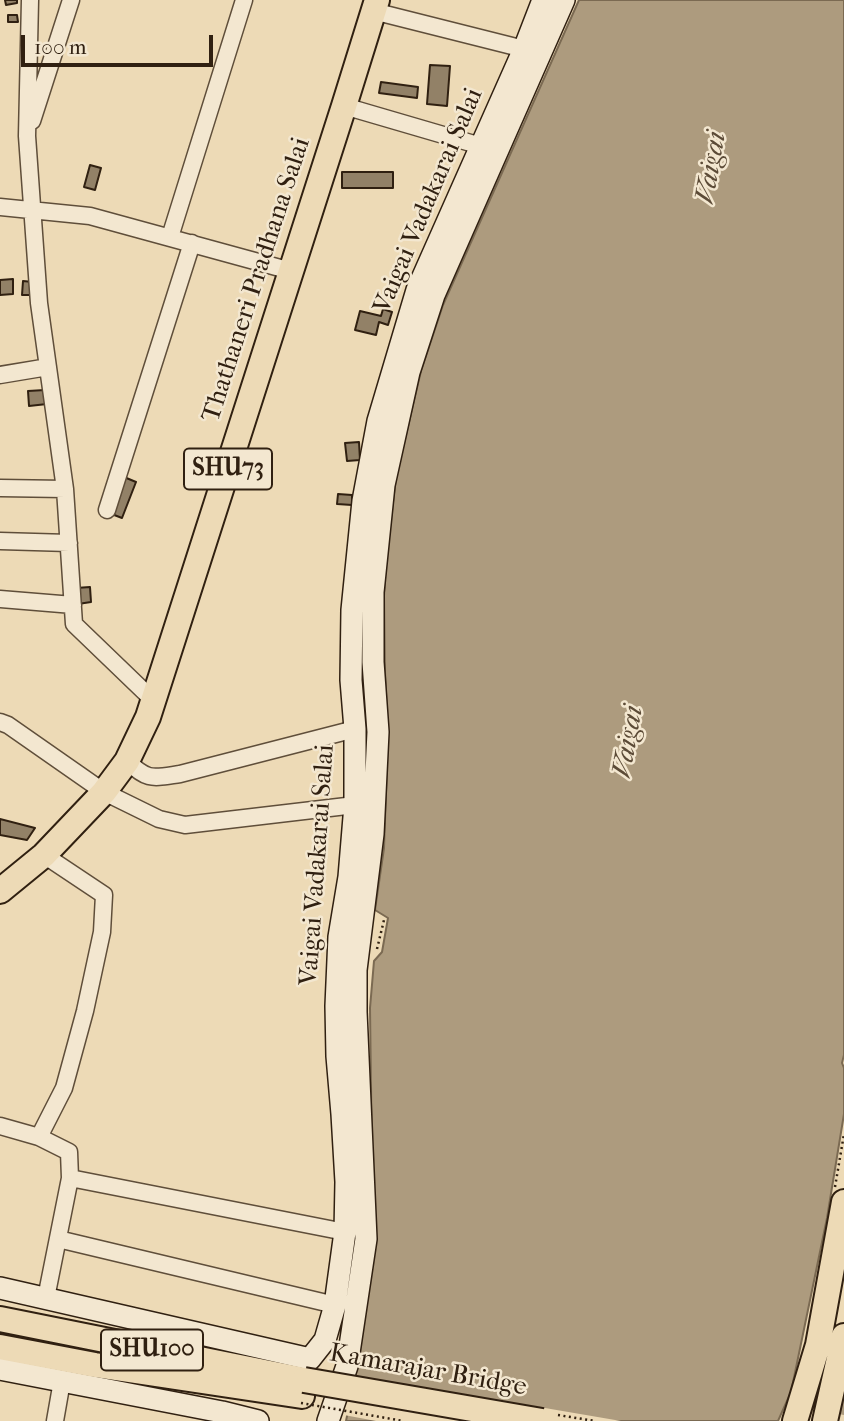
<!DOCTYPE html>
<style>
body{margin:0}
#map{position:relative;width:844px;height:1421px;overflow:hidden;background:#eddab6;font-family:"IM FELL French Canon",serif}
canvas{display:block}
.scale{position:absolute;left:21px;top:35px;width:192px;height:32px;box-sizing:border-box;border:4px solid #302011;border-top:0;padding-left:9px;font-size:21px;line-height:24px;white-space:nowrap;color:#302011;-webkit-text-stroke:5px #f3e7d0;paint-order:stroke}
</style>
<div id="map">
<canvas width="844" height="1421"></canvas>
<div class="scale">100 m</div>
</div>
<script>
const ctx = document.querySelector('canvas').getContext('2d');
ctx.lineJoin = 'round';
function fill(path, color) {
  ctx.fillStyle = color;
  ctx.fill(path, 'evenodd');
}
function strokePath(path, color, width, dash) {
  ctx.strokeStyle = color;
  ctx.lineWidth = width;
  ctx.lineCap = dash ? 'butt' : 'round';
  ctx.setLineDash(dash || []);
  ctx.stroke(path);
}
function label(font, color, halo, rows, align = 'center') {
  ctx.font = font + ' "IM FELL French Canon",serif';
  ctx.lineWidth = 5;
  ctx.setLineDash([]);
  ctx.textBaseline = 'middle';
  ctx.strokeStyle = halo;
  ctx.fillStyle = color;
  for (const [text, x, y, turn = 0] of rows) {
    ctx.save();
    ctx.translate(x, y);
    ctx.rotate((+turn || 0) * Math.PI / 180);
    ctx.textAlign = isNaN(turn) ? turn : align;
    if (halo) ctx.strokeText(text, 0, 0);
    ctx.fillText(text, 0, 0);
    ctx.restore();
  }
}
const water = new Path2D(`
 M579,0h265v1055l-2,8 2,5v46l-17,104 -36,174 -13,29h-432l12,-59 15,-119 -3,-235 4,-47 8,-9 6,-34 -13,-8 9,-62 4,-114 -3,-62 -1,-76 2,-34 10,-85 25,-106 22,-66z`);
const pier = new Path2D(`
 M352,1375l269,46h-245l-32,-6z`);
const canal = new Path2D(`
 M844,1403v5`);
const building = new Path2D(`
 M5,0h12v3l-11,2z
 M8,15h9l1,7h-10z
 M430,65l20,1 -3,40 -20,-2z
 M381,82l37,5 -1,11 -38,-5z
 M90,165l11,3 -6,22 -11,-3z
 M342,172h51v16h-51z
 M13,279v15l-13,1v-15z
 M23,281l10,1v13h-11z
 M383,309l9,3 -4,13 -9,-3 -3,13 -21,-5 5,-19 21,5z
 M45,390l2,14 -18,2 -1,-15z
 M359,442l1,18 -13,1 -2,-18z
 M124,477l12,5 -14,36 -13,-5z
 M338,494l14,1v10l-15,-1z
 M90,587l1,15 -13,2 -2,-16z
 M0,819l35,9 -8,12 -27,-5z`);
const path = new Path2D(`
 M377,949l7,-29
 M835,1187l9,-53`);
const street = new Path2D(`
 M30,0l-3,136 12,167 26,186
 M373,11l151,38
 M344,106l137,40
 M32,121l39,-121
 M0,207l90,9 201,55
 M170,237l74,-237
 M0,375l48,-8
 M0,488l65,1 9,135 80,77
 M107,510l85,-267
 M0,541l69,2
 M0,599l73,6
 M0,722l8,3 96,67 55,27 26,6 170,-20
 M127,761c21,20 25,17 53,13l175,-45
 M0,1126l39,11 30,15 1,26 -24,120
 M39,1137l25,-49 21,-77 17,-79 2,-37 -60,-40
 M70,1178l275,54
 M58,1239l277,66
 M55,1421l7,-40`);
const secondary = new Path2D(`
 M0,1288l310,71 15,-19 10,-35 10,-73 1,-50 -4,-68 -5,-58 -1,-50 3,-69 10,-60 6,-72v-76l-4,-49 1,-70 11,-109 15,-80 39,-131 107,-241 19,-49
 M0,1369l222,43 36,9
 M328,1421l19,-55 19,-127 -10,-227v-42l17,-136 5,-102 -5,-70v-70l11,-107 25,-113 25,-77 130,-295`);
const primary = new Path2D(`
 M0,891l44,-36 60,-63 23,-31 21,-44 196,-611 33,-106
 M0,1319l304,61
 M0,1347l95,18 207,31
 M795,1421l23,-76 26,-143
 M825,1421l19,-85`);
const pathBridge = new Path2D(`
 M301,1403l102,18
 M558,1415l37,6`);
const primaryBridge = new Path2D(`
 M304,1380l238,41`);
const shields = [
 [228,469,88],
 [152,1350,102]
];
const shieldNames = [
 ["SHU73",228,469],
 ["SHU100",152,1350]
];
const streetNames = [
 ["Vaigai Vadakarai Salai",429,201,-67],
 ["Thathaneri Pradhana Salai",257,280,-72],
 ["Vaigai Vadakarai Salai",318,865,-86],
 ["Kamarajar Bridge",428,1371,10]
];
const waterNames = [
 ["Vaigai",712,168,-80],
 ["Vaigai",629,742,-80]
];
fill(water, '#ad9b7e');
strokePath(water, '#7b6a52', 2);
fill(pier, '#eddab6');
strokePath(canal, '#ad9b7e', 14);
fill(building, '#928167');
strokePath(building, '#302011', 2);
strokePath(street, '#5f4e3a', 19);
strokePath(secondary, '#302011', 24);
strokePath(primary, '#302011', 28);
strokePath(path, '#302011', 2.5, [2, 3.5]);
strokePath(street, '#f3e7d0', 16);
strokePath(secondary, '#f3e7d0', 21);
strokePath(primary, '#eddab6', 24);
strokePath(primaryBridge, '#302011', 28, []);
strokePath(pathBridge, '#302011', 2.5, [2, 3.5]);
strokePath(primaryBridge, '#eddab6', 24);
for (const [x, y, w] of shields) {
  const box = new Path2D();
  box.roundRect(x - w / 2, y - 20.5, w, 41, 5);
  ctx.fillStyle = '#f3e7d0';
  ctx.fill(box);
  strokePath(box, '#302011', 2);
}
label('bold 24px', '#302011', null, shieldNames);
label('26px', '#302011', '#f3e7d0', streetNames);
label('italic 28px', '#5c4b37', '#f3e7d0', waterNames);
</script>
